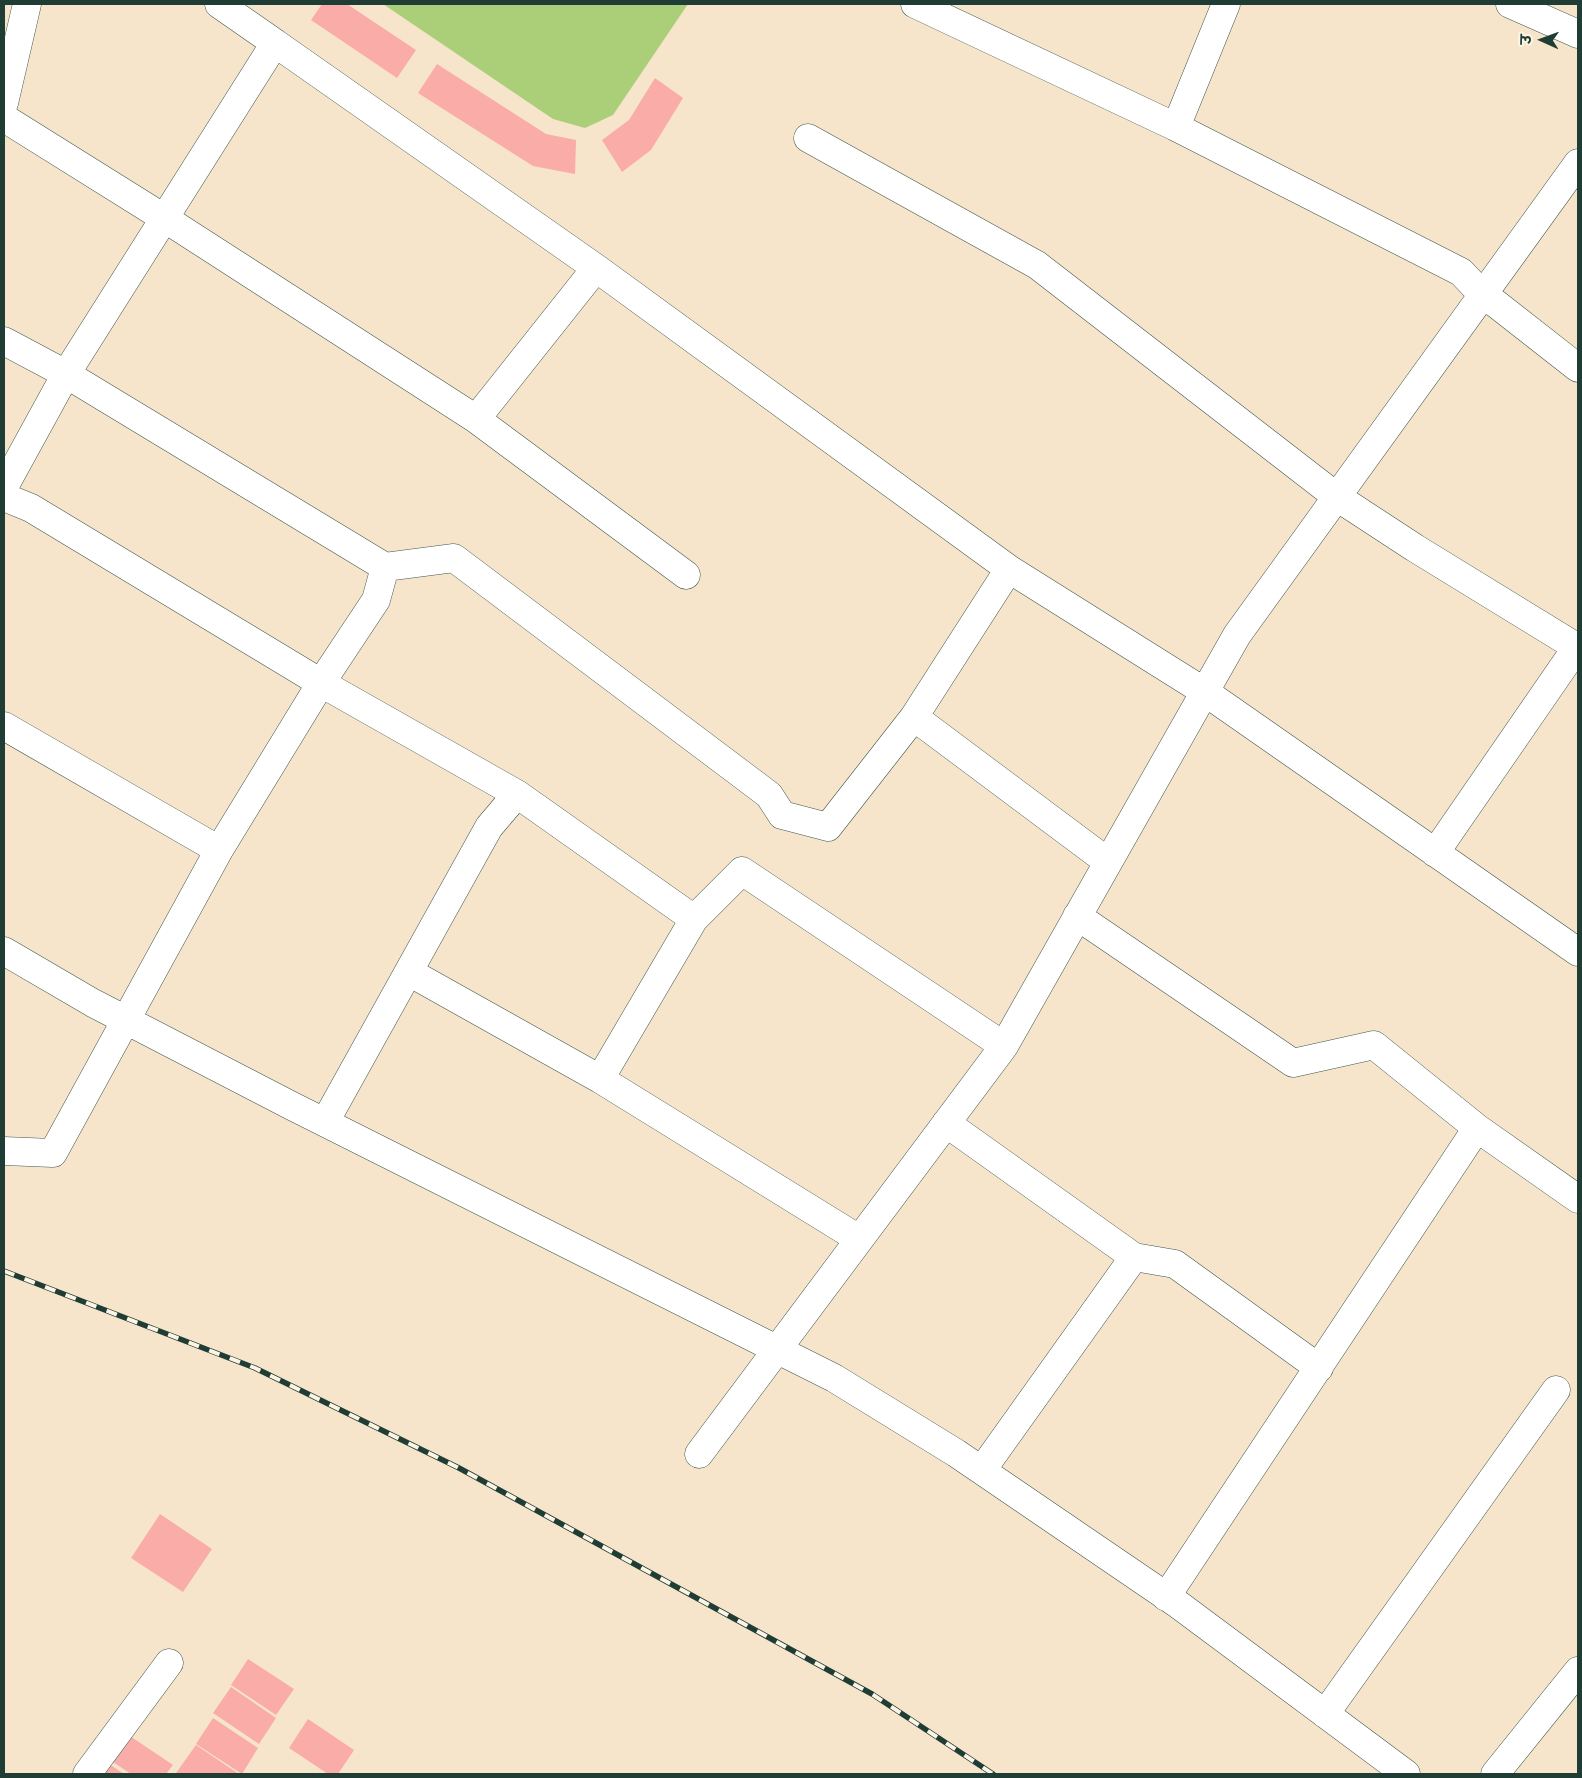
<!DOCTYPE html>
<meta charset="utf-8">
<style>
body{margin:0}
#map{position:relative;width:1582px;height:1778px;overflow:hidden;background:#f7e5cb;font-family:"Comic Neue","Playpen Sans Deva",sans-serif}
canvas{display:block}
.frame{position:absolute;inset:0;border:5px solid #1f3d34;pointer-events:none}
.north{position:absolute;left:1517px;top:15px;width:50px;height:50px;-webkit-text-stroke:4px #fcf5e5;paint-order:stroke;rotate:272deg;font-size:14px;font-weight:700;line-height:20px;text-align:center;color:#1f3d34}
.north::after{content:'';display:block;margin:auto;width:18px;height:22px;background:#1f3d34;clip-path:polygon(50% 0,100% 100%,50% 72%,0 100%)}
</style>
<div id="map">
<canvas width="1582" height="1778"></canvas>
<div class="frame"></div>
<div class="north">उ</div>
</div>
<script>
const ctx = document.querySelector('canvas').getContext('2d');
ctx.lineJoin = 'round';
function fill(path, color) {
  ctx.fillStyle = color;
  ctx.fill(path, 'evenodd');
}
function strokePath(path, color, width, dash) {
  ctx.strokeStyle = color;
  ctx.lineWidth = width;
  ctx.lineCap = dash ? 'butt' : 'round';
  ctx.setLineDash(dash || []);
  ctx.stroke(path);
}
const green = new Path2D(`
 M383,4h305l-75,111 -28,13 -32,-9z`);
const building = new Path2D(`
 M322,4h25l69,46 -19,28 -86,-58z
 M437,64l109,70 30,6 -1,34 -42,-8 -115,-73z
 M655,78l28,20 -32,52 -29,22 -20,-32 27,-20z
 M160,1514l52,35 -29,43 -52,-34z
 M248,1659l46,30 -18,26 -45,-30z
 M231,1687l45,31 -17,26 -46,-31z
 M213,1718l45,30 -16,26 -46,-30z
 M308,1719l46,31 -16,24h-10l-39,-26z
 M127,1734l46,31 -7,9h-35l-21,-14z
 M196,1745l43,29h-61l-2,-1z
 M109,1764l15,10h-21z`);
const minor = new Path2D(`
 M915,4l261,123 285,145 21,22 -1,3 14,6 83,65
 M1510,4l68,30
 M275,43l321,225 413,301 196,123 373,260
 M4,103l23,-99
 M4,118l160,100 312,201 210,156
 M1176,127l50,-123
 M808,138l229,127 300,232 78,51 163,100
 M4,341l62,33 319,193 69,-9 315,237 13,20 46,12 86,-110 95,-148
 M476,419l120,-151
 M4,487l62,-113 209,-331 -56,-39
 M4,497l27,11 290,175 196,111 177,125
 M914,717l194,145
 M4,726l215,124
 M1435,853l142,-206
 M1077,916l216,147 81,-18 103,83
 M4,951l89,52 199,103 542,272 122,75 223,152 227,169
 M409,972l191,107 259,160
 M600,1079l94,-160 48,-48 262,175
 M325,1122l164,-295 28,-33
 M946,1123l188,134 41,7 144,104
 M4,1151l49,2 166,-303 102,-167 55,-83 9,-33
 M699,1454l305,-408 233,-411 341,-472
 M982,1470l152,-213
 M1166,1597l311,-469 101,71
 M1325,1714l231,-324
 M87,1774l82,-111
 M1495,1774l83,-103`);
const rail = new Path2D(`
 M4,1271l251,97 204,100 413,226 121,80`);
fill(green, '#abcf79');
fill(building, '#f9aca8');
strokePath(minor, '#3f564b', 29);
strokePath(minor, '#fff', 28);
strokePath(rail, '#1f3d34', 5.5);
strokePath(rail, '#fcf5e5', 4, [11]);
</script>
